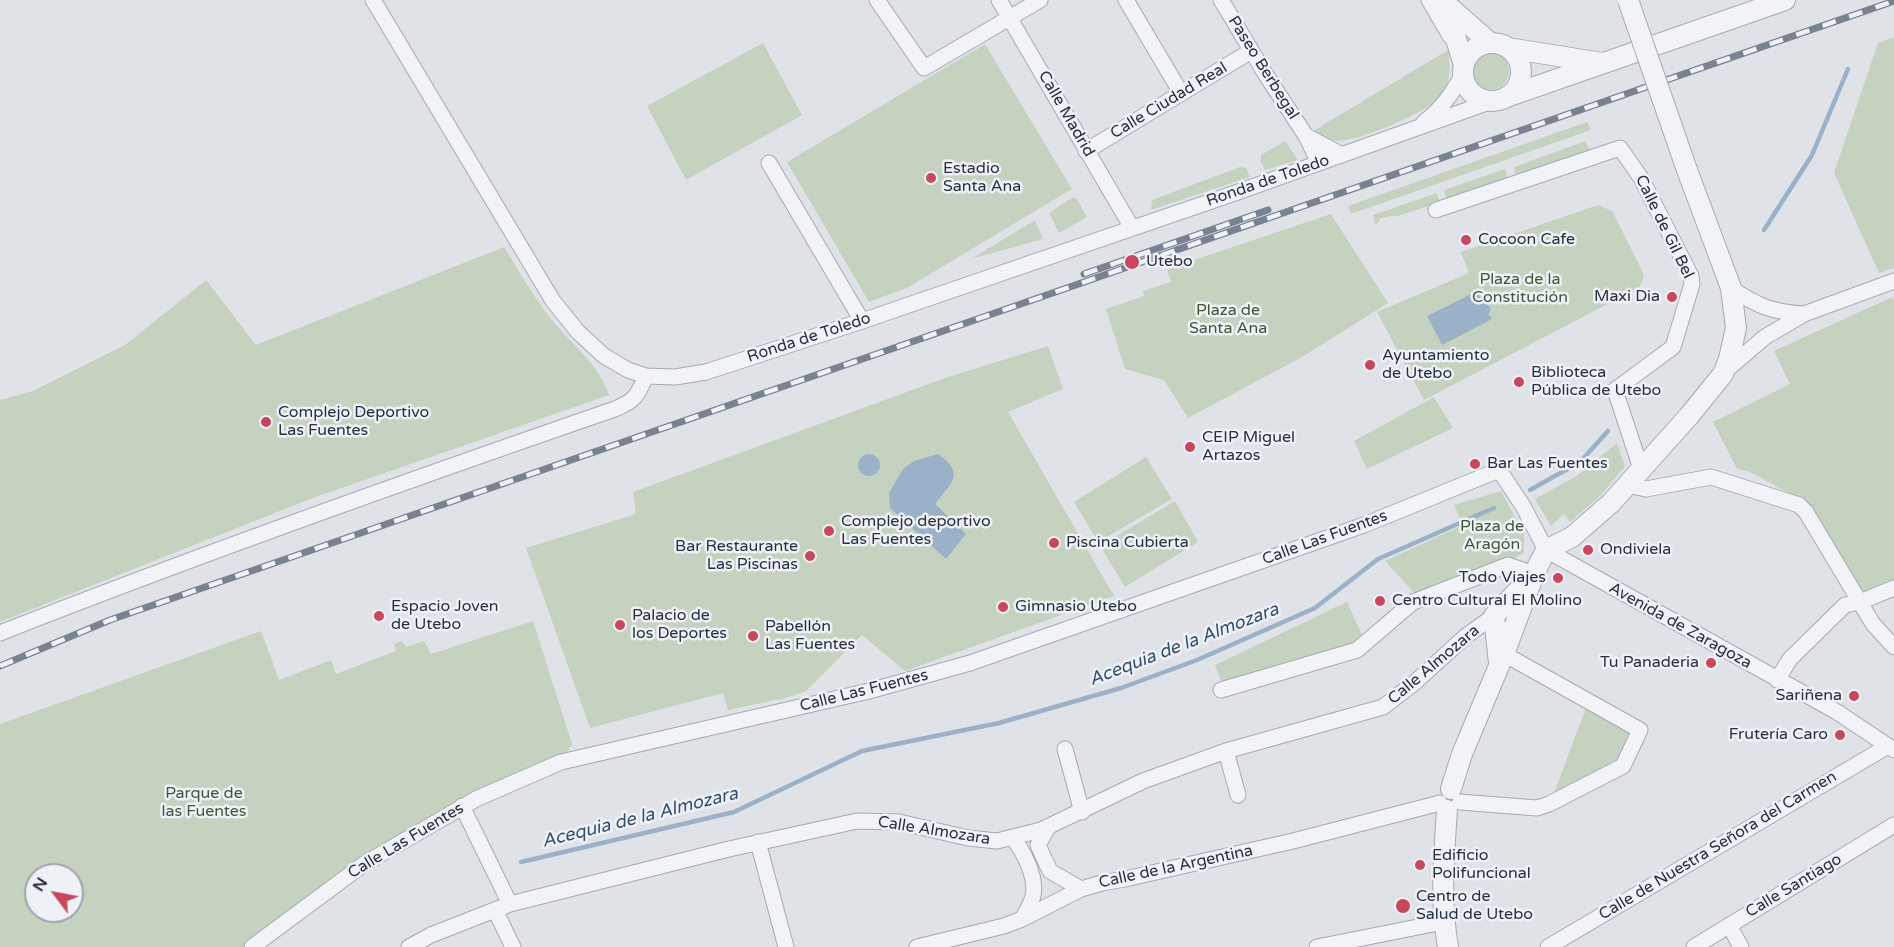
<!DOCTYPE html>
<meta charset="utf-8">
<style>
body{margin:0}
#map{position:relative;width:1894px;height:947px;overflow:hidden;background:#dfe3e8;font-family:"Varela Round",sans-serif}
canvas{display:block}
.north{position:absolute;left:24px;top:863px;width:60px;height:60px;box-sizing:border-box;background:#eef1f6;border:2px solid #9fa4ad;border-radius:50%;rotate:302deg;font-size:16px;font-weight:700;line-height:24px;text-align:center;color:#28313f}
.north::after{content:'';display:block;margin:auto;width:21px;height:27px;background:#cb465b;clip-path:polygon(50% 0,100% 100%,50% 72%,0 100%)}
</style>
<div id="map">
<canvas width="1894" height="947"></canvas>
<div class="north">N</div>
</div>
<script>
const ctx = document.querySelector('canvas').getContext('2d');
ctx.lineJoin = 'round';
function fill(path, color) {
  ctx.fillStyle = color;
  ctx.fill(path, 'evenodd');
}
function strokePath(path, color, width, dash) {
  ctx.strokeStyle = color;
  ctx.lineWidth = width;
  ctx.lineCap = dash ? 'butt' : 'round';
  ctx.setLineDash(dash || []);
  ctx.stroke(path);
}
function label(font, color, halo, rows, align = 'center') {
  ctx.font = font + ' "Varela Round",sans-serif';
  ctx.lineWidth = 5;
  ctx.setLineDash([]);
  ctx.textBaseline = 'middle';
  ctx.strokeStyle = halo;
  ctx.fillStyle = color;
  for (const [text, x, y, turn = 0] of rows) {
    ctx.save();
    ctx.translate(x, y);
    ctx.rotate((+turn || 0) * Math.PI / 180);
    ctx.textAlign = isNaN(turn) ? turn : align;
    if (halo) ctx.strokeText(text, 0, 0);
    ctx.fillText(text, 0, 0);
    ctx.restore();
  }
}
const green = new Path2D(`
 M1894,37v231l-15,5 -45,-100 44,-130z
 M763,43l39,72 -116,65 -39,-74z
 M985,44l87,145 -165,99 -38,14 -82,-140z
 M1448,50c3,16 3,36 -9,48 -13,15 -81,43 -101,43 -10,0 -17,-5 -25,-10z
 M1471 71a19 19 0 1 1 38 0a19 19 0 1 1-38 0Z
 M1587,122l4,8 -240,84 -3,-8z
 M1285,141l13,19 -33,10 -4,-8v-7z
 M1585,141l5,10 -74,26 -2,-10z
 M1240,167l6,1 4,9 -99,33 1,-10z
 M1505,169l3,11 -61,20 -3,-10z
 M1437,193l3,9 -42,14h-7l-10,2 -5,7 -3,-10z
 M1073,197l4,2 10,18 -28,16 -10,-20z
 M1598,205l14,6 32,64 -4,12 -216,113 -47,-88 92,-39 -8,-21z
 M1331,214l57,89 -86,54 -114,61 -24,-38 -39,-11 -19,-60 38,-13 -1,-5 28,-9 -4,-13z
 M1035,220l8,19 -72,20z
 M504,247c16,26 32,54 52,78 20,23 43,41 53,70l-299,104 -310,123v-222l33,-9 92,-46 81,-65 50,65z
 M1892,297l2,4v283l-27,8 -6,-2 -54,-87 -59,-32 -11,-2 -24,-47 77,-38 -16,-33z
 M1048,346l15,43 -55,23 106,184 -209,75 -43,-36 -56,56 -20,7 -58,12 -5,-17 -133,35 -64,-180 110,-34 -3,-22 312,-114z
 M1434,397l19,31 -86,41 -13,-28z
 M1617,443l8,23 -24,29 -31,27 -6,-8 -13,12 -16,-27 43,-24z
 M1146,457l26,42 -74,43 -24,-40z
 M1501,491l23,43v19l-17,9 -91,33 -31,-34 78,-36 -9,-20z
 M1175,501l23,41 -73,45 -25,-41z
 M1347,602l17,37 -10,7 -131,40 -8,-21z
 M533,621l39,123 -11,18 -112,51 -196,134h-253v-223l261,-93 18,49 52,-20 5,14 60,-23 -2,-7 8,-3 4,6 18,-6 7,13zM36,875h36v36h-36z
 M1587,705l46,24 -17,31 -62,33z`);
const water = new Path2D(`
 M1477,291l3,6 5,2 6,11 -3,4 4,5 -50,26 -15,-29z
 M858 465a11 11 0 1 1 22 0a11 11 0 1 1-22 0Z
 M938,454c29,20 12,30 -3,50l31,30 -20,25 -56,-51 -1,-15 14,-24 11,-8z`);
const stream = new Path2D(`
 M1764,230l48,-75 36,-86
 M1530,490l50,-28 28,-31
 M521,862l213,-50 128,-61 137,-28 122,-35 76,-28 118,-52 63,-49 116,-51`);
const minor = new Path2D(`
 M373,0l180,301 25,31 26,24 24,14 18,6 29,1 31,-5 156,-51 376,-129 254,-91
 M877,0l47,68 116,-68
 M999,0l133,228
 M1126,0l55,93
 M1221,0l45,75 40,61 13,27
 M1429,0l21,36
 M1424,122c18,-13 29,-29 39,-49
 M1306,136l36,19
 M1086,151l165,-100
 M769,163l93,158
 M1436,210l184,-62 21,30 50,98 1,8 -19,63 -58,43 26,79
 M1731,288c26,18 41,24 73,26
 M1724,372l41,-35 39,-23 90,-33
 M1627,485l19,4 65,-12 88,28 7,7 67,112 21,23
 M0,633c203,-80 409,-153 615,-224 21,-9 22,-13 31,-33
 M1777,680l13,-21 55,-54 15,-3 34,-14
 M1221,690l136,-40 56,-48 95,-37 26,9
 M1065,749l17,63
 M1226,751l12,44
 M1460,802l77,6 12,-4 74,-38 17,-36 -136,-76
 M462,806l48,98
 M1048,827l-10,18 12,26 31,18
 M1012,837c12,15 25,40 21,59 -2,8 -7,16 -11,23
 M758,842l28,105
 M495,910l18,37
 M1729,925l12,22
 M252,947l112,-83 112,-65 85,-37 308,-71 101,-28 394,-138 135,-55 24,36 23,44 291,162 57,38
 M409,947l22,-12 79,-31 219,-55 128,-28 42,1 69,16 29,3 44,-11 102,-49 83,-30 157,-44 30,-23 53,-48 28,-20
 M917,947l87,-21 18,-7 59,-30 21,-6 23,-4 168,-38 147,-38
 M1317,947l126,-25
 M1548,947l340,-201
 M1694,947l200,-122`);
const tertiary = new Path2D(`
 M1444,0l20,65
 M1446,4l44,39
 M1463 72a29 29 0 1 1 58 0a29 29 0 1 1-58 0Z
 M1508,48l94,15
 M1506,97l279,-97
 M1499,663l-5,-47 32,-34
 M1451,789l11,-35 42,-100 30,-80 12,-24 26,-13 39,-34 78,-87 34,-42 6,-15 7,-31 -5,-40 -44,-118
 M1447,810c-3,46 -7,91 1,137`);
const rail = new Path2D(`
 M1084,274l184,-64
 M0,666l110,-46 1784,-619`);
const tertiaryBridge = new Path2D(`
 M1628,0l59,170`);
const markers = [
 [931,178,6,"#cb465b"],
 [1466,240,6,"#cb465b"],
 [1132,262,8,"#cb465b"],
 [1672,297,6,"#cb465b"],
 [1370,365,6,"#cb465b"],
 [1519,382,6,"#cb465b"],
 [266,422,6,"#cb465b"],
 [1190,447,6,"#cb465b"],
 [1475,464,6,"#cb465b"],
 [829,531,6,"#cb465b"],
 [1054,543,6,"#cb465b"],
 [1588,550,6,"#cb465b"],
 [810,556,6,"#cb465b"],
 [1558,578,6,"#cb465b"],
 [1380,601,6,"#cb465b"],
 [1003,607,6,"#cb465b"],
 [379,616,6,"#cb465b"],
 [620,625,6,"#cb465b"],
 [753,636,6,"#cb465b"],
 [1711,663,6,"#cb465b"],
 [1854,696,6,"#cb465b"],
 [1840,735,6,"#cb465b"],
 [1420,865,6,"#cb465b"],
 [1403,906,8,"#cb465b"]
];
const streetNames = [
 ["Paseo Berbegal",1263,68,58],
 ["Calle Ciudad Real",1169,101,-31],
 ["Calle Madrid",1066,114,60],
 ["Ronda de Toledo",1268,181,-19],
 ["Calle de Gil Bel",1664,227,64],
 ["Ronda de Toledo",809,338,-18],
 ["Calle Las Fuentes",1325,538,-20],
 ["Avenida de Zaragoza",1680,626,29],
 ["Calle Almozara",1434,665,-40],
 ["Calle Las Fuentes",864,691,-14],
 ["Calle Almozara",934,831,9],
 ["Calle Las Fuentes",406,841,-31],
 ["Calle de Nuestra Señora del Carmen",1718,846,-31],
 ["Calle de la Argentina",1176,867,-12],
 ["Calle Santiago",1794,886,-31]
];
const poiNames = [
 ["Estadio",943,169],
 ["Santa Ana",943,187],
 ["Cocoon Cafe",1478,240],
 ["Utebo",1146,262],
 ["Maxi Dia",1660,297,"right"],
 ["Ayuntamiento",1382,356],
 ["de Utebo",1382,374],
 ["Biblioteca",1531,373],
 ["Pública de Utebo",1531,391],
 ["Complejo Deportivo",278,413],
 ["Las Fuentes",278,431],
 ["CEIP Miguel",1202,438],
 ["Artazos",1202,456],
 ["Bar Las Fuentes",1487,464],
 ["Complejo deportivo",841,522],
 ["Las Fuentes",841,540],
 ["Piscina Cubierta",1066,543],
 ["Bar Restaurante",798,547,"right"],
 ["Las Piscinas",798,565,"right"],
 ["Ondiviela",1600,550],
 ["Todo Viajes",1546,578,"right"],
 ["Centro Cultural El Molino",1392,601],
 ["Espacio Joven",391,607],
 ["de Utebo",391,625],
 ["Gimnasio Utebo",1015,607],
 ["Palacio de",632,616],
 ["los Deportes",632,634],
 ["Pabellón",765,627],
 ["Las Fuentes",765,645],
 ["Tu Panaderia",1699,663,"right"],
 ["Sariñena",1842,696,"right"],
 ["Frutería Caro",1828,735,"right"],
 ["Edificio",1432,856],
 ["Polifuncional",1432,874],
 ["Centro de",1416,897],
 ["Salud de Utebo",1416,915]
];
const parkNames = [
 ["Plaza de la",1520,280],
 ["Constitución",1520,298],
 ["Plaza de",1228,311],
 ["Santa Ana",1228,329],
 ["Plaza de",1492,527],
 ["Aragón",1492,545],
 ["Parque de",204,794],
 ["las Fuentes",204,812]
];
const waterNames = [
 ["Acequia de la Almozara",1184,645,-21],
 ["Acequia de la Almozara",640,818,-14]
];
fill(green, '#c5d2c0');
fill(water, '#9bb1c7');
strokePath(stream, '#9bb1c7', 4.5);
strokePath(minor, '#a4aab2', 17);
strokePath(tertiary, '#a4aab2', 22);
strokePath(minor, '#f2f3f6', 15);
strokePath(tertiary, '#f2f3f6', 20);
strokePath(rail, '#798291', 7);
strokePath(rail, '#eef1f6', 4.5, [14]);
strokePath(tertiaryBridge, '#a4aab2', 22, []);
strokePath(tertiaryBridge, '#f2f3f6', 20);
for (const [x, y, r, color] of markers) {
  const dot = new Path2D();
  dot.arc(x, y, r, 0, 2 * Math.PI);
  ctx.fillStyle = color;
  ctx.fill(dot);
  strokePath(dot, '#eef1f6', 2);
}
label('16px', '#28313f', '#eef1f6', streetNames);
label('16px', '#28313f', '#eef1f6', poiNames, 'left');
label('16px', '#3d5a36', '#eef1f6', parkNames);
label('italic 18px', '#335072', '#eef1f6', waterNames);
</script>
